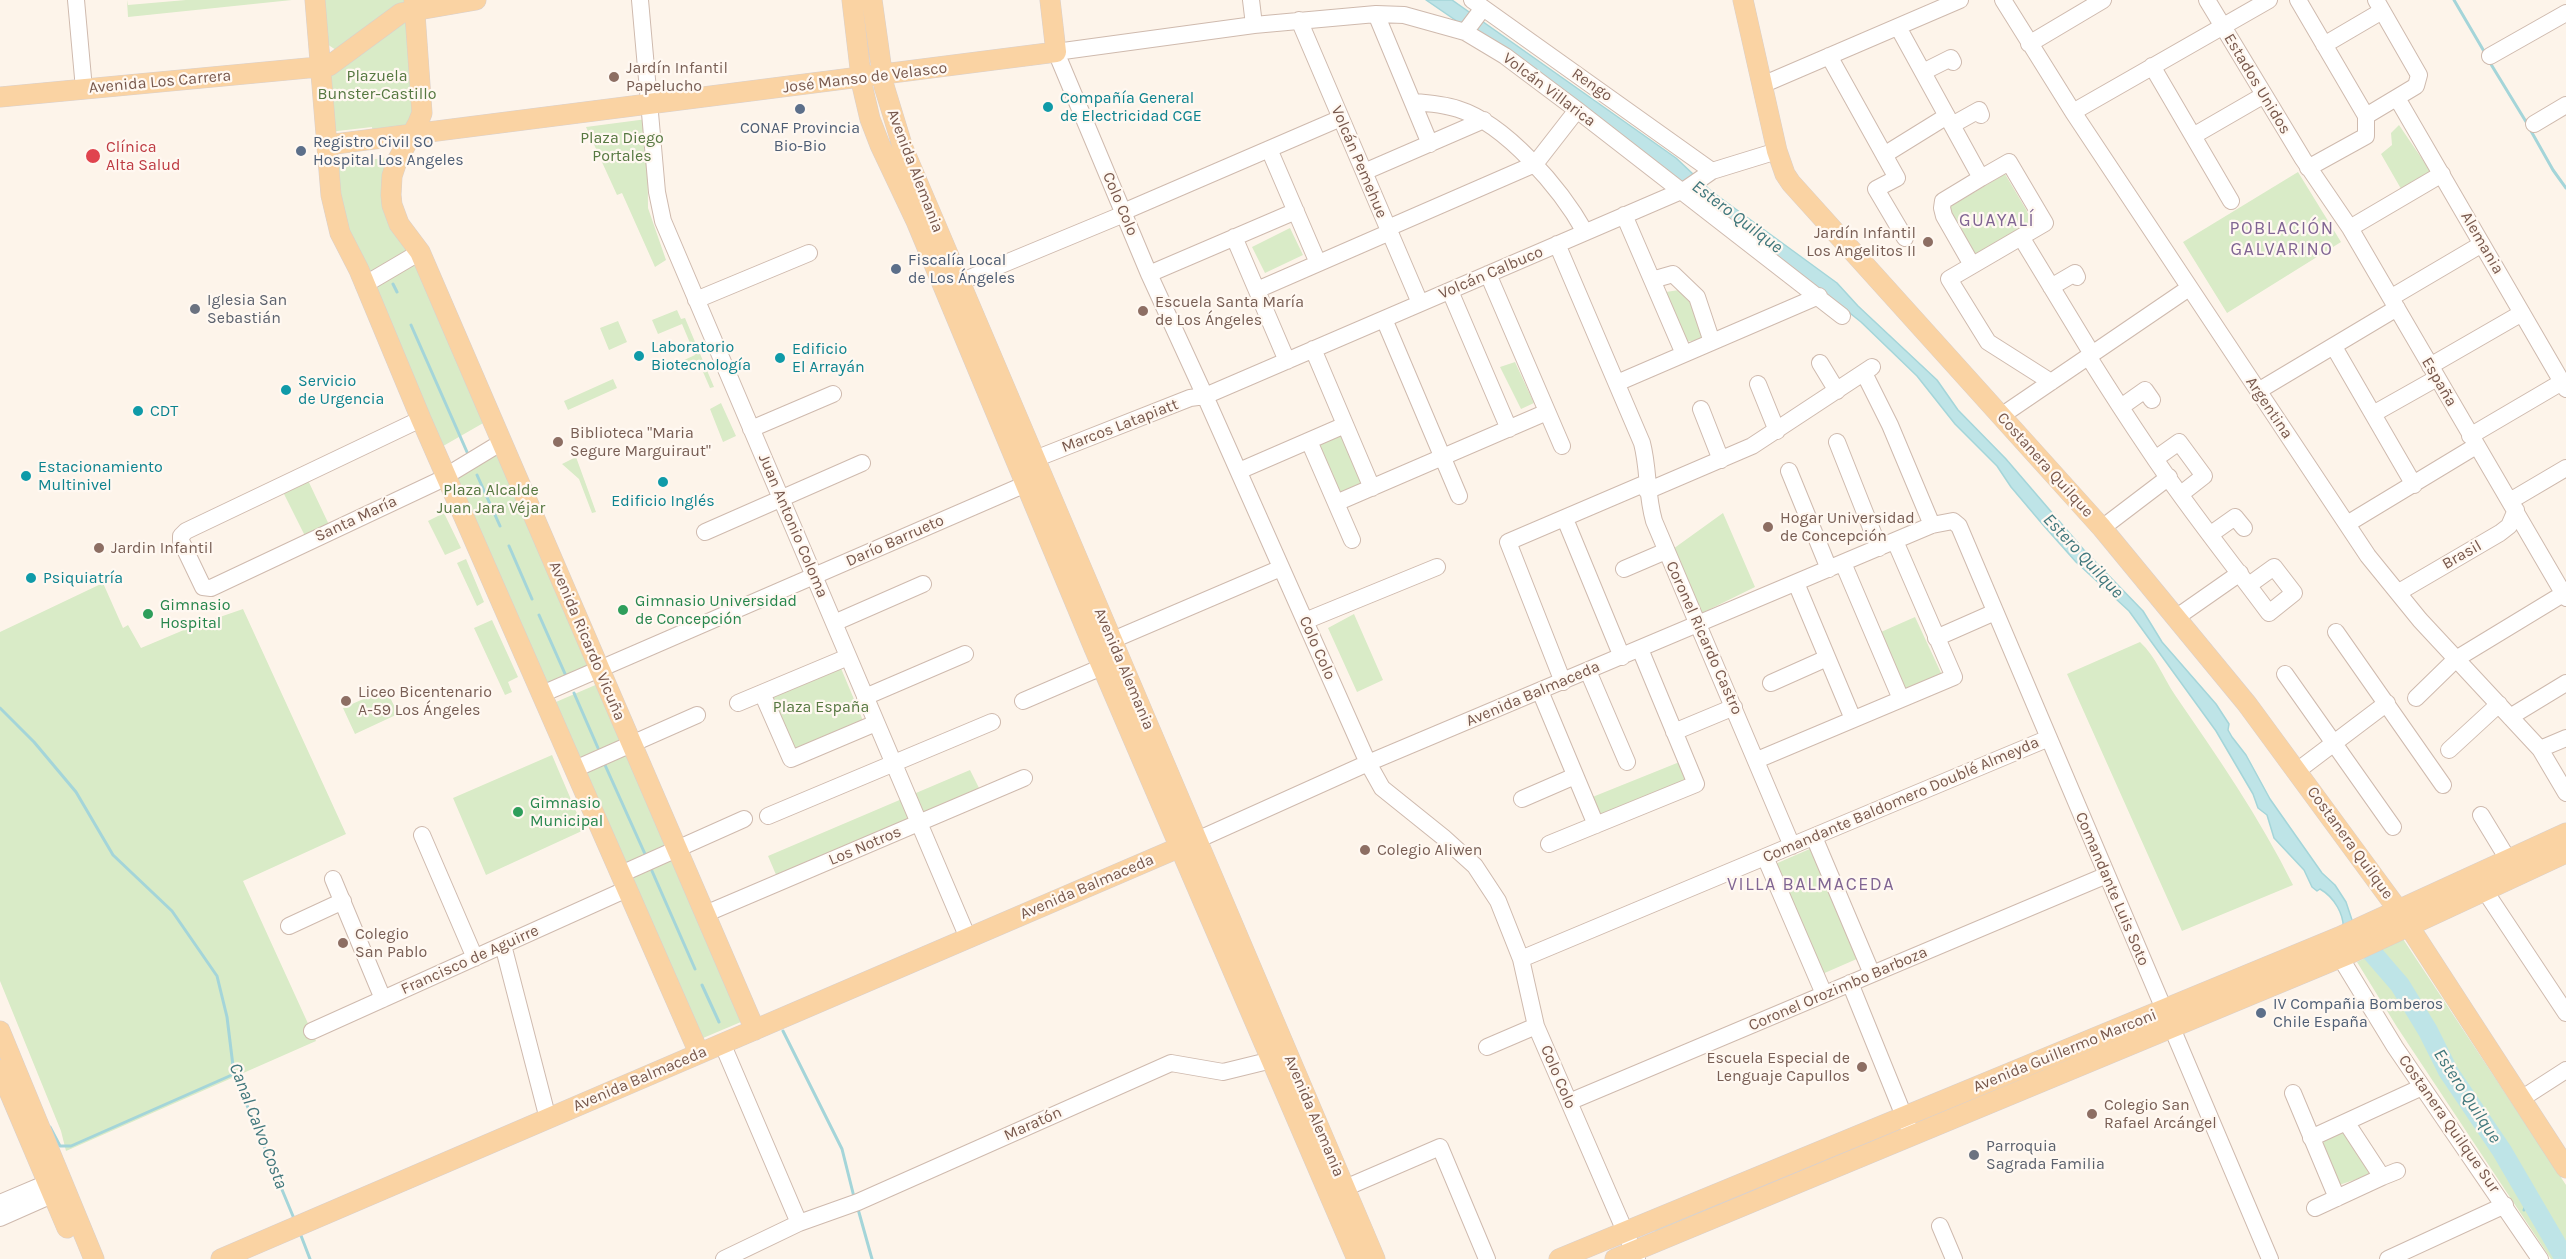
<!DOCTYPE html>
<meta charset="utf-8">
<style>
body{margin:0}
canvas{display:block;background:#fdf4ea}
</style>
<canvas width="2566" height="1259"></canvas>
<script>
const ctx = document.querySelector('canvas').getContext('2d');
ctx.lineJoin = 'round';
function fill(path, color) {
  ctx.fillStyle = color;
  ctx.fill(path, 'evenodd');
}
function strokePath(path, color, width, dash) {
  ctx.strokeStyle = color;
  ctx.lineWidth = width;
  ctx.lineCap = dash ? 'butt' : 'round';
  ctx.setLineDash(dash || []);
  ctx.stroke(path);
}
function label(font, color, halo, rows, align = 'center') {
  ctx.font = font + ' Karla,sans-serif';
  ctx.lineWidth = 4.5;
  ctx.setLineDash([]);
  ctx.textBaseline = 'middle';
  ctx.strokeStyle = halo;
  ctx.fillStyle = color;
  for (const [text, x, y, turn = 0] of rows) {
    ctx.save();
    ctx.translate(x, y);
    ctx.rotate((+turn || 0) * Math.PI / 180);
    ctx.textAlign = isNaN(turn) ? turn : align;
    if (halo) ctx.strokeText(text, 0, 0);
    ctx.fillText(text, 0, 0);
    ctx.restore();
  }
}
const green = new Path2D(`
 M127,0l1,5 58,-5h106l-164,17z
 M320,0h85l1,10 -70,40 -9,-6z
 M413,13l2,112 -42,11 -1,-9 -43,5 -5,-64z
 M647,119l1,89 18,52 -11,7 -33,-74 -5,2 -31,-68z
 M2399,125l34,50 -29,19 -23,-40 11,-9 -1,-12z
 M397,156l-8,24 96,242 -47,27 -90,-207 -14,-77z
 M2298,172l43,70 -114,71 -44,-71z
 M2005,174l28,47 -59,34 -28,-46z
 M1290,228l13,27 -38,18 -13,-26z
 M1679,290l15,12 10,37 -19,3 -19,-50z
 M677,310l4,9 4,-1 29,69 -4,1 -10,-23 -16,7 -4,-10 15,-7 -13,-31 -24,10 -6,-14z
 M618,321l9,21 -18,8 -9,-22z
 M1515,362l19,41 -13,6 -21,-42z
 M613,379l4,9 -49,22 -4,-9z
 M721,403l15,33 -13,6 -13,-33z
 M1340,433l23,51 -23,12 -23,-53z
 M502,449l92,218 -53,23 -91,-211z
 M576,457l20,55 -4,1 -13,-34 -17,-15z
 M305,474l27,57 -24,11 -28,-56z
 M444,513l17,35 -16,7 -17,-34z
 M1723,513l32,74 -55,27 -27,-65z
 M466,559l18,43 -7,4 -20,-43z
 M103,583l20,45 5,-3 13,23 50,-21 52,-18 103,225 -103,47 73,160 -250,110 -5,-20 -61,-150v-349z
 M1354,614l29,66 -26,12 -29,-64z
 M1915,617l27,58 -37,15 -24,-58z
 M492,620l26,57 -10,5 4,10 -7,3 -31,-67z
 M2140,642c16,15 23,35 35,53 42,61 85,123 118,190l-111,46 -115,-257z
 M840,666l24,57 -68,30 -26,-58z
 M600,683l148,336 -52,22 -147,-336z
 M386,689l12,25 -43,20 -12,-26z
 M552,755l32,75 -98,45 -33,-77z
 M1682,761l9,20 -91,37 -10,-20z
 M970,770l11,22 -204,85 -9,-21z
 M1812,848l47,110 -39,17 -47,-110z
 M2403,939l163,246v74h-15l-154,-232 -40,-65z
 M1896,1130l3,6 -242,100 -3,-7z
 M2343,1132l29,38 -3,5 -30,10 -17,-40 2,-4z`);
const water = new Path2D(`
 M1426,0h26l224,158 35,33 126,92 21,23 79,74 21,30 48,49 78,91 59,61 19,31 54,62 13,20 -1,6 4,7 14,18 24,44 52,74 13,12 11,17 6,18 7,5 -16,6c2,-16 -9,-34 -23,-42l-3,2 -5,-4 -8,-17 -30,-32 -7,-23 -9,-7 -5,-14 -37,-63 -87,-120 -53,-49 -32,-36 -33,-39 -14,-21 -42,-42 -38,-48 -56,-54 -25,-20 -375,-278z`);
const stream = new Path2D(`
 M2454,0l31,53
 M2489,61l39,64
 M2531,131l22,39 13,18
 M393,284l4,8
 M411,325l56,127
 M477,475l23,51
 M509,546l23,53
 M539,615l27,61
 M574,693l24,55
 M0,708l34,34 42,50 37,63 59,56 45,65 10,41 7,57 61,147
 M605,765l40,89
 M652,871l43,98
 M702,985l17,37
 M783,1031l59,118 12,48
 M50,1127l10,19h11l163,-72
 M858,1209l14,50
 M2524,1210l5,-13
 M300,1233l10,26`);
const river = new Path2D(`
 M2356,934l44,51 28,46 20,40 54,80 63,108`);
const minor = new Path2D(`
 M76,0l8,89
 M640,0l17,192 6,29 305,717
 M1251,0l3,25
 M1472,0l240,171
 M2003,0l70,112 295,444 52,64 120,129 26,44
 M2207,0l96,159 47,69 216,370
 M2298,0l68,116v20l-58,32
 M1376,14l54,130
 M1299,20l121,283
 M1898,27l83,151 28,-16 36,61 -24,14 71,117
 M1465,32l18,-24
 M2029,44l74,-44
 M2324,45l58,-34
 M1829,56l68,122 -21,11 29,49
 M2490,56l76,-43
 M2152,66l79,135
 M1923,72l28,-14 2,4
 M1762,85l198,-85
 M2397,98l169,291
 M1413,102c15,1 30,2 45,7 48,15 103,80 127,123
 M2073,112l196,-112
 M2366,116l50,-30 3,-11 -43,-75
 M2534,124l32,-19
 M1952,125l27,-15 2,5
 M2193,136l71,-41
 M1269,149l49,114
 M1884,155l63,-39
 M1364,172l120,-52
 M1123,212l218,-94
 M1624,215l60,139
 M1388,228l147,-64 42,-54
 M2350,228l92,-54
 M1234,237l53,124
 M2021,237l-72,42 39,63 63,40
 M1557,244l85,199c7,27 4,50 12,78l138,325
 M1972,265l-28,-49 -2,-8 1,-7 38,-23
 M1149,274l147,-63
 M1488,274l74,172
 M1652,280l21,-6 24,23 15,45
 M960,282l164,-68
 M364,285l56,-33
 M2051,287l24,-14 2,4
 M1257,290l133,-58
 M1450,291l59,138
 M2392,297l90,-53
 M696,300l113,-47
 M1384,319l75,177
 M2334,347l80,138
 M1313,349l59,139
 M2088,356c20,32 40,63 61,94 37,56 80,109 120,163l25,-20 -20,-26 -25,18
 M1820,363l17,28
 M2430,366l92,-53
 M1864,373l26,52 42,100
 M1617,383l202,-87
 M1758,384l19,47
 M2258,391l139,-83
 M2121,407l24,-17 7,10
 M1701,409l20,51
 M2373,414l64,-36
 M2001,416l188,-128
 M421,419l-235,112 -5,5v5l22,46 8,1 225,-106 66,-40
 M751,429l82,-35
 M2470,436l92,-54
 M1309,441l43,99
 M1837,442l42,106
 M2155,459l24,-17 25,34 -23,18
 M1239,471l106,-46
 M1789,471l40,98
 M1647,491l105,-45 120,-79
 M2510,501l56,-33
 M1336,503l211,-91
 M1565,519l57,138
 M2347,524l129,-78
 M2102,528l67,-51
 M705,532l157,-69
 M2211,534l24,-17 9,11
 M1843,563l58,136
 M1624,569l42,-18
 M1796,583l57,136
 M2399,592l101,-59 9,-7 7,-16
 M2177,617l63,-44
 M1305,621l132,-54
 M834,623l89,-39
 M2336,632l107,153
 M1936,638l59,-26
 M1101,645l180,-77
 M1588,671l39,91
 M2285,674l108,153
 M1563,682l-55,-140 138,-59
 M1771,683l56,-25
 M1540,691l56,134
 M762,693l29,66 85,-36
 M542,694l484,-210 9,-25 5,-2 150,-59 15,-2 481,-207 26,-18 65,-20
 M865,697l100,-43
 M2416,698l40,-39 107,-65
 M1023,701l79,-34
 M738,703l110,-46
 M2510,717l56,-34
 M1674,732l60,-25
 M2540,749l26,-11
 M2449,750l50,-46
 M1757,760l197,-83 -59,-136
 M575,769l122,-54
 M2297,771l90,-68
 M1522,799l53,-23
 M2481,815l28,46
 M768,816l224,-94
 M422,835l53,123
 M1814,837l58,137
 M1197,840l171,-77 564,-238 21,-4 6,5 311,733
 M1549,844l147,-60 -56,-135
 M1765,857l59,137
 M621,874l123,-55
 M333,879l50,120
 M2485,891l81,122
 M705,914l319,-136
 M289,926l54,-25
 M503,945l45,174
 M2340,957l55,90 145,212
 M1521,959l528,-221
 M1850,983l58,143
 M312,1031l315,-142
 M722,1043l77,180
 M1487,1047l49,-21
 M2293,1093l44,105
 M2521,1099l45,-29
 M1569,1102l538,-227
 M2311,1138l111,-51
 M2382,1177l15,-6
 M1345,1188l95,-41 47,112
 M0,1203l47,-20
 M2315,1208l67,-31 -36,-55
 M0,1218l52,-23
 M1940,1226l14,33
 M724,1259l75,-36 59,-21 313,-139 52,9 49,-12
 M1637,1259l-101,-233 -15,-67 -23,-58 -23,-35 -32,-29 -61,-49 -14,-25 -163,-367 -56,-122 -93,-222 198,-27 122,-11 28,1 61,17 40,24 72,54 265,206
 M2388,1259l117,-54`);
const major = new Path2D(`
 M315,0l16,195 9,38 19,37 62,149 278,634
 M414,0l8,113 -4,10 -21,38 -5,15 -1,19 1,10 7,19 21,28 335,778
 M852,0l10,85 8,34 10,26 36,76 178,427 263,611
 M872,0l12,86 19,62 472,1111
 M1743,0l34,151 8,23 6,9 311,345 145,176 152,207 167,257
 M0,97l329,-31 72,-53 75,-13
 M327,145l729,-93 -6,-52
 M0,1031l94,228
 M0,1070l67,158
 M221,1259l971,-417
 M1559,1259l780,-322 227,-104
 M1615,1259l734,-305 217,-101`);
const markers = [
 [614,77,6,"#8d6e63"],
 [1048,107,6,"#0f9aa8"],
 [800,109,6,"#5c6f8a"],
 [301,151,6,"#5c6f8a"],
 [93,156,8,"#e0444e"],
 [1928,242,6,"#8d6e63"],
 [896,269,6,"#5c6f8a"],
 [195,309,6,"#6b7280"],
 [1143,311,6,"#8d6e63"],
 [639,356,6,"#0f9aa8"],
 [780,358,6,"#0f9aa8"],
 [286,390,6,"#0f9aa8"],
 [138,411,6,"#0f9aa8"],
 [558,442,6,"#8d6e63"],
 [26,476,6,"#0f9aa8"],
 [663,482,6,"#0f9aa8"],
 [1768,527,6,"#8d6e63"],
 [99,548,6,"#8d6e63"],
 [31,578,6,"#0f9aa8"],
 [623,610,6,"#2e9e5b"],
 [148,614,6,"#2e9e5b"],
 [346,701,6,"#8d6e63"],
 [518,812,6,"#2e9e5b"],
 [1365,850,6,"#8d6e63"],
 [343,943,6,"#8d6e63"],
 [2261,1013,6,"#5c6f8a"],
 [1862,1067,6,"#8d6e63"],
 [2092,1114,6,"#8d6e63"],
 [1974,1155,6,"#6b7280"]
];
const educationNames = [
 ["Jardín Infantil",626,68],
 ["Papelucho",626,86],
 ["Jardín Infantil",1916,233,"right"],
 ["Los Angelitos II",1916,251,"right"],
 ["Escuela Santa María",1155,302],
 ["de Los Ángeles",1155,320],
 ["Biblioteca \"Maria",570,433],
 ["Segure Marguiraut\"",570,451],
 ["Hogar Universidad",1780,518],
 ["de Concepción",1780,536],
 ["Jardin Infantil",111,548],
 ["Liceo Bicentenario",358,692],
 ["A-59 Los Ángeles",358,710],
 ["Colegio Aliwen",1377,850],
 ["Colegio",355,934],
 ["San Pablo",355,952],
 ["Escuela Especial de",1850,1058,"right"],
 ["Lenguaje Capullos",1850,1076,"right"],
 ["Colegio San",2104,1105],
 ["Rafael Arcángel",2104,1123]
];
const parkNames = [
 ["Plazuela",377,76],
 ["Bunster-Castillo",377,94],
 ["Plaza Diego",622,138],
 ["Portales",622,156],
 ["Plaza Alcalde",491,490],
 ["Juan Jara Véjar",491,508],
 ["Plaza España",821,707]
];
const streetNames = [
 ["José Manso de Velasco",865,78,-7],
 ["Avenida Los Carrera",160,82,-5],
 ["Estados Unidos",2257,84,59],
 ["Rengo",1592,85,35],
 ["Volcán Villarica",1549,90,37],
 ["Volcán Pemehue",1359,162,67],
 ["Avenida Alemania",915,171,69],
 ["Colo Colo",1120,204,67],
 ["Alemania",2482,243,60],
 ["Volcán Calbuco",1491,273,-23],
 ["España",2439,382,60],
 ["Argentina",2269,408,56],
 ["Marcos Latapiatt",1120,426,-21],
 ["Costanera Quilque",2045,465,48],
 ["Santa María",356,519,-25],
 ["Juan Antonio Coloma",793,526,67],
 ["Darío Barrueto",895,541,-24],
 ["Brasil",2462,555,-30],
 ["Coronel Ricardo Castro",1704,638,66],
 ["Avenida Ricardo Vicuña",587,641,67],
 ["Colo Colo",1317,648,66],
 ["Avenida Alemania",1124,669,67],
 ["Avenida Balmaceda",1533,694,-23],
 ["Comandante Baldomero Doublé Almeyda",1901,800,-23],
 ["Costanera Quilque",2350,843,54],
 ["Los Notros",865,846,-23],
 ["Avenida Balmaceda",1087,887,-23],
 ["Comandante Luis Soto",2112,889,67],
 ["Francisco de Aguirre",470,960,-24],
 ["Coronel Orozimbo Barboza",1838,989,-23],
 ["Avenida Guillermo Marconi",2065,1051,-22],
 ["Colo Colo",1558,1077,67],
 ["Avenida Balmaceda",640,1079,-23],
 ["Avenida Alemania",1314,1116,67],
 ["Maratón",1033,1124,-24],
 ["Costanera Quilque Sur",2449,1124,55]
];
const cultureNames = [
 ["Compañía General",1060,98],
 ["de Electricidad CGE",1060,116],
 ["Laboratorio",651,347],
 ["Biotecnología",651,365],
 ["Edificio",792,349],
 ["El Arrayán",792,367],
 ["Servicio",298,381],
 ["de Urgencia",298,399],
 ["CDT",150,411],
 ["Estacionamiento",38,467],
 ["Multinivel",38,485],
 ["Edificio Inglés",663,501,"center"],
 ["Psiquiatría",43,578]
];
const serviceNames = [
 ["CONAF Provincia",800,128,"center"],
 ["Bio-Bio",800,146,"center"],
 ["Registro Civil SO",313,142],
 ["Hospital Los Angeles",313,160],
 ["Fiscalía Local",908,260],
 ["de Los Ángeles",908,278],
 ["IV Compañia Bomberos",2273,1004],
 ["Chile España",2273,1022]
];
const healthNames = [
 ["Clínica",106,147],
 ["Alta Salud",106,165]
];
const worshipNames = [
 ["Iglesia San",207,300],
 ["Sebastián",207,318],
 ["Parroquia",1986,1146],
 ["Sagrada Familia",1986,1164]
];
const leisureNames = [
 ["Gimnasio Universidad",635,601],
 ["de Concepción",635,619],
 ["Gimnasio",160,605],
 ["Hospital",160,623],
 ["Gimnasio",530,803],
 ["Municipal",530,821]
];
const waterNames = [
 ["Estero Quilque",1737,217,37],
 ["Estero Quilque",2083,556,47],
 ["Estero Quilque",2467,1096,57],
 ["Canal Calvo Costa",258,1126,69]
];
const neighbourhoodNames = [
 ["GUAYALÍ",1997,221],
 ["POBLACIÓN",2282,229],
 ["GALVARINO",2282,250],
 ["VILLA BALMACEDA",1811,885]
];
fill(green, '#d9ebc7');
fill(water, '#bee4e7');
strokePath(water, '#a4d5d9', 1.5);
strokePath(stream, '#a4d5d9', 3);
strokePath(river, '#bee4e7', 20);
strokePath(minor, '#cfbaae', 18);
strokePath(major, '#d9d0cd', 21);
strokePath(minor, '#fff', 16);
strokePath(major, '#fad3a3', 20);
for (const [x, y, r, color] of markers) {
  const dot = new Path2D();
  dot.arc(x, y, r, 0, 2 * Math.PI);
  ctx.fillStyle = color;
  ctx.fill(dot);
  strokePath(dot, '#fff8f1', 2);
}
label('16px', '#785e54', '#fff8f1', educationNames, 'left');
label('16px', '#567841', '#fff8f1', parkNames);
label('16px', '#78584c', '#fff8f1', streetNames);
label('16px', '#0d838f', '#fff8f1', cultureNames, 'left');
label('16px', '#4e5e75', '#fff8f1', serviceNames, 'left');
label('16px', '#be3a42', '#fff8f1', healthNames, 'left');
label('16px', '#5b616d', '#fff8f1', worshipNames, 'left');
label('16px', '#27864d', '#fff8f1', leisureNames, 'left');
label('italic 18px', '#40777c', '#fff8f1', waterNames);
ctx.letterSpacing = '1.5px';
label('18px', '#806593', '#fff8f1', neighbourhoodNames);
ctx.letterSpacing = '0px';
</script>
